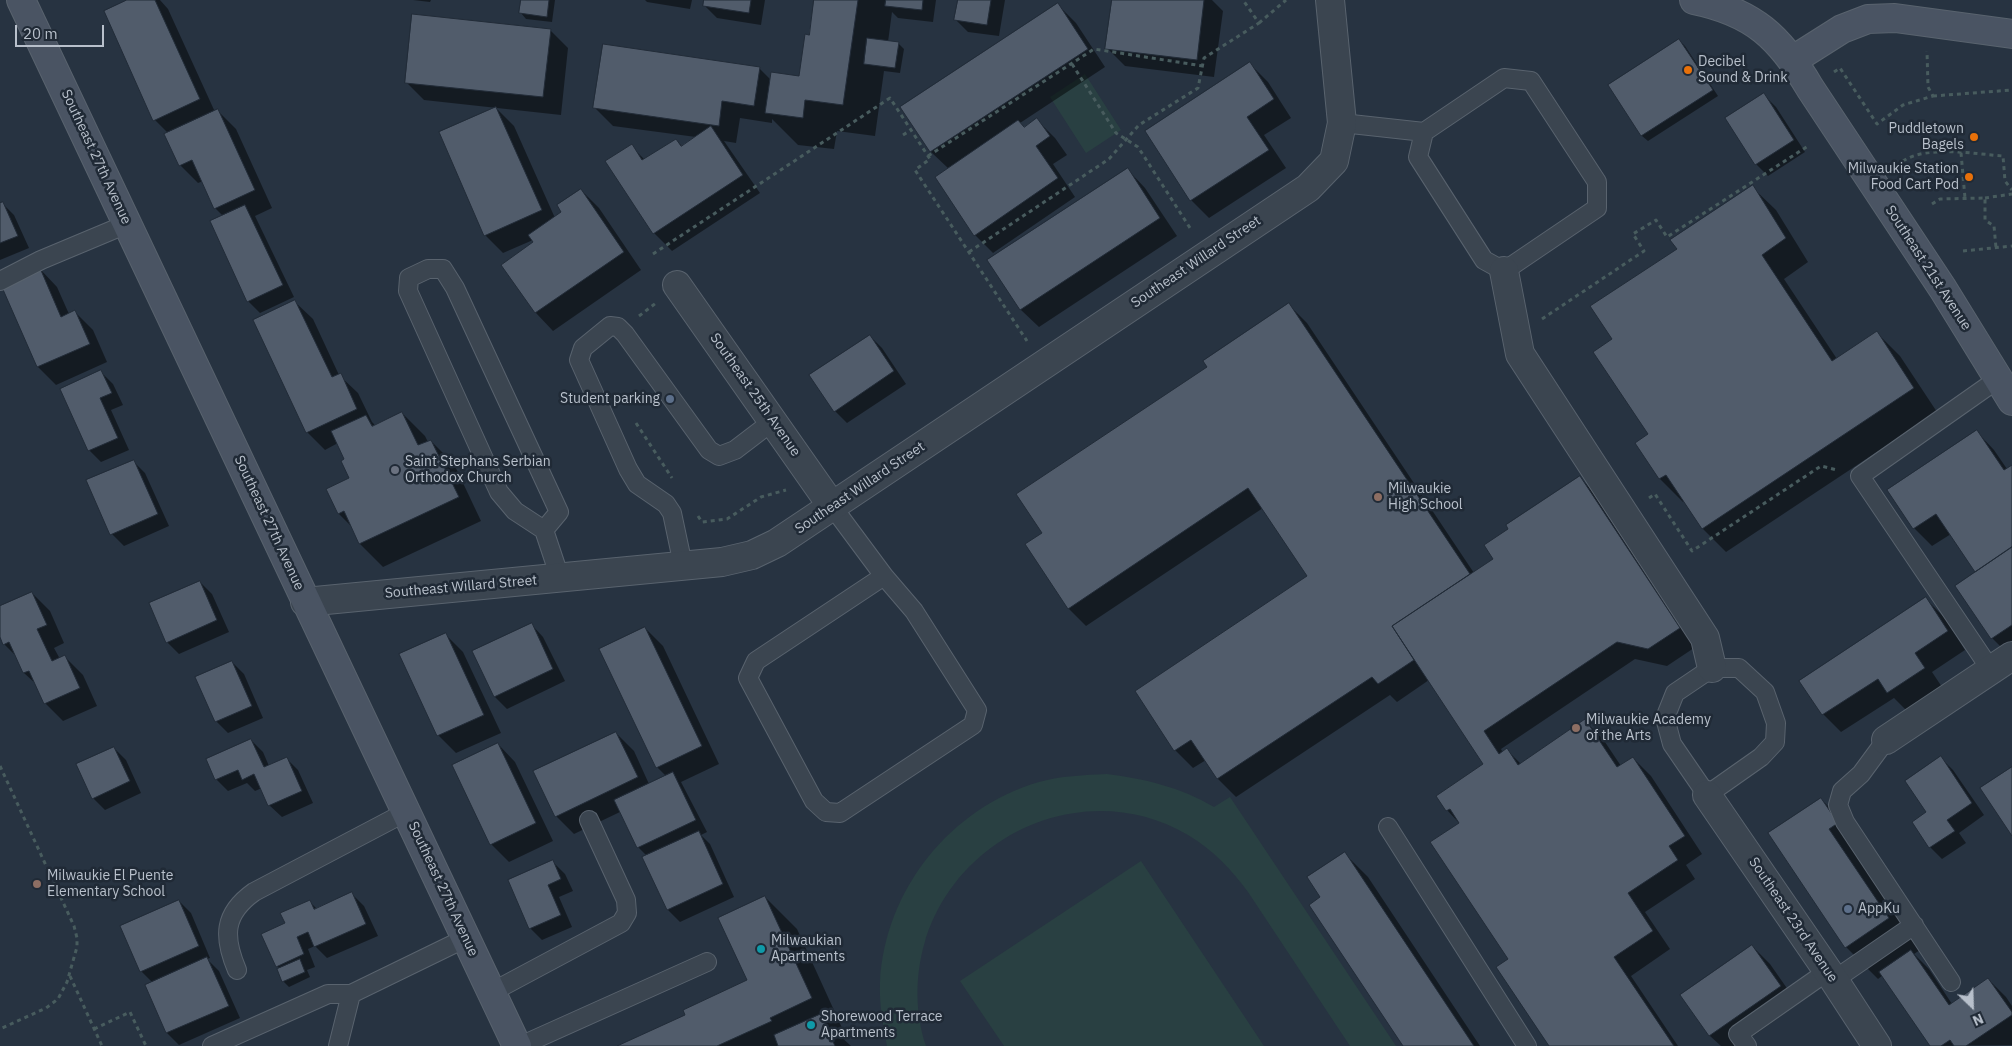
<!DOCTYPE html>
<style>
body{margin:0}
#map{position:relative;width:2012px;height:1046px;overflow:hidden;background:#273341;font-family:"IBM Plex Sans",sans-serif}
canvas{display:block}
.north{position:absolute;left:1947px;top:981px;width:50px;height:50px;-webkit-text-stroke:4px #202a36;paint-order:stroke;rotate:156deg;font-size:14px;font-weight:700;line-height:20px;text-align:center;color:#b8c0cb}
.north::after{content:'';display:block;margin:auto;width:18px;height:22px;background:#b8c0cb;clip-path:polygon(50% 0,100% 100%,50% 72%,0 100%)}
.scale{position:absolute;left:15px;top:25px;width:89px;height:22px;box-sizing:border-box;border:2px solid #b8c0cb;border-top:0;padding-left:6px;font-size:15px;line-height:18px;white-space:nowrap;color:#b8c0cb;-webkit-text-stroke:4px #202a36;paint-order:stroke}
</style>
<div id="map">
<canvas width="2012" height="1046"></canvas>
<div class="north">N</div>
<div class="scale">20 m</div>
</div>
<script>
const ctx = document.querySelector('canvas').getContext('2d');
ctx.lineJoin = 'round';
function fill(path, color) {
  ctx.fillStyle = color;
  ctx.fill(path, 'evenodd');
}
function strokePath(path, color, width, dash) {
  ctx.strokeStyle = color;
  ctx.lineWidth = width;
  ctx.lineCap = dash ? 'butt' : 'round';
  ctx.setLineDash(dash || []);
  ctx.stroke(path);
}
function label(font, color, halo, rows, align = 'center') {
  ctx.font = font + ' "IBM Plex Sans",sans-serif';
  ctx.lineWidth = 5;
  ctx.setLineDash([]);
  ctx.textBaseline = 'middle';
  ctx.strokeStyle = halo;
  ctx.fillStyle = color;
  for (const [text, x, y, turn = 0] of rows) {
    ctx.save();
    ctx.translate(x, y);
    ctx.rotate((+turn || 0) * Math.PI / 180);
    ctx.textAlign = isNaN(turn) ? turn : align;
    if (halo) ctx.strokeText(text, 0, 0);
    ctx.fillText(text, 0, 0);
    ctx.restore();
  }
}
const green = new Path2D(`
 M1085,74l36,56 -35,23 -36,-56z
 M1107,774c38,5 73,13 107,33l16,-10 166,249h-46l-102,-154c-17,-23 -35,-42 -60,-57 -102,-60 -233,-1 -264,110 -9,32 -9,69 2,101h-39c-4,-21 -8,-42 -7,-64 5,-92 70,-174 159,-200 22,-6 45,-7 68,-8z
 M1141,861l123,185h-260l-44,-65z`);
const shadow = new Path2D(`
 M130,0h30l8,9 47,103 3,-1 18,18 36,79 -17,8 39,81 -34,16 -12,-12 -25,-85 -8,-8 -12,-27 -5,2 -18,-18 -12,-32 -13,-13z
 M413,0h18l-1,2z
 M522,0h33l-3,22 -26,-3 -5,-6z
 M645,0h47l-2,9 -43,-7z
 M706,0h59l-4,25 -44,-7 -12,-12z
 M816,0h120l-3,22 -35,-4 -6,-6 -4,30 10,1 6,6 -4,24 -16,-2 -9,65 -38,-5 -3,18 -36,-4 -26,-26v4l-32,-5 -4,25 -12,-2 36,52 -88,58 -18,-18 -23,-87 14,14 31,-20 6,6 14,-9 -83,-11 -18,-18 164,-40 12,12 29,-2 10,-42z
 M959,0h46l-6,36 -31,-4 -12,-12z
 M1113,0h99l11,11 -9,66 -89,-11 -18,-18z
 M1058,5l18,18 29,44 -85,56 5,5 12,-8 18,18 12,17 -14,9 22,33 -82,56 -18,-18 -26,-66 -18,-17 -29,-45z
 M550,30l18,18 -7,67 -137,-15 -18,-18z
 M1679,40l6,6 33,50 -70,45 -6,-5 -32,-50z
 M1250,64l18,18 23,36 -27,17 22,33 -77,50 -18,-18 -45,-69z
 M1764,95l12,12 29,45 -37,24 -12,-12z
 M496,108l18,18 41,92 8,-5 18,-23 18,18 42,62 -88,61 -17,-18 -34,-48 33,-23 -2,-2 -30,13 -18,-18z
 M1128,170l17,18 32,48 -138,91 -18,-17 -32,-49z
 M1752,187l24,23 32,52 -24,17 53,80 40,-26 23,23 37,56 -211,140 -23,-23 -18,-28 -2,1 -23,-23 -23,-35 13,-9 -36,-95 65,-91z
 M2,203l12,12 15,33 -29,12v-56z
 M40,269l17,18 12,27 6,-2 18,18 14,32 -51,23 -18,-18z
 M295,302l18,17 26,56 19,18 14,29 3,3 27,-12 23,23 3,6 3,-1 23,23 27,57 -98,46 -23,-23 -8,-17 -13,-13 -11,-24 23,-11 -5,-20 -8,-16 -13,7 -18,-18z
 M1289,305l18,18 167,250 21,-14 85,-81 18,18 99,150 -30,20 -32,-7 -134,90 2,4 4,-3 14,14 64,-43 18,18 18,27 12,-8 18,18 51,78 -16,11 9,14 -50,33 25,37 -39,27 47,70h-128l-40,-87 -50,-135 -13,-14 38,-46 -56,-84 -32,22 -7,-7 -154,102 -18,-18 -12,-19 -13,8 -18,-18 133,-173 -45,-69 -177,118 -18,-18 -24,-75 165,-166z
 M870,336l12,12 24,36 -59,39 -12,-12z
 M101,372l12,12 10,21 -12,5 18,40 -28,12 -12,-12z
 M1977,432l17,18 13,19 5,-2v187l-2,2 -18,-18 -15,-66 -26,-38 -19,12 -18,-18 -25,-37z
 M133,461l12,12 24,53 -45,20 -12,-12 -24,-53z
 M200,582l12,12 17,38 -50,22 -12,-12z
 M32,593l18,18 14,32 -10,5 6,11 5,-2 18,18 14,31 -34,15 -18,-18 -8,-18 -13,-12 -7,-16 -13,-13 -4,-10v-26z
 M1926,599l18,18 21,33 -33,22 10,15 -36,23 -12,-12 -53,34 -18,-18z
 M531,624l12,13 22,44 -58,28 -12,-12z
 M645,628l18,18 56,118 -38,18 26,50 -6,3 9,9 24,53 -54,25 -12,-12 -24,-52 3,-2 -9,-9 -18,-35 -46,22 -18,-18 60,-83 18,18 15,33 17,-8 -9,-9z
 M445,634l18,18 38,81 -45,20 -18,-18z
 M232,662l12,12 19,44 -35,15 -12,-12z
 M251,740l12,12 6,14 17,-8 12,12 15,33 -31,14 -13,-12 -7,-17 -7,3 -8,-8 -19,8 -12,-12z
 M498,744l17,18 38,79 -44,21 -18,-18z
 M114,748l12,12 15,33 -36,17 -12,-12z
 M1941,758l12,12 31,45 -25,18 7,10 -24,16 -12,-12 -16,-24 14,-10z
 M1821,799l32,32 16,24 -9,6 60,89 -6,4 15,15 23,35 36,-25 18,18 6,9v39l-81,1 -48,-71 -5,4 -32,-32z
 M1345,854l23,23 112,169h-76z
 M553,862l12,12 8,17 -14,6 13,30 -30,13 -12,-12z
 M352,894l12,12 14,30 -51,22 -12,-12 -7,3 7,18 -8,3 3,7 -21,10 -6,-6 -3,-12 -3,-3 10,-42 22,-23 8,8z
 M765,897l32,32 46,101 -6,3 14,13h-231l66,-30 62,-35z
 M179,901l12,12 19,45 -3,1 12,12 21,47 -61,27 -12,-12 -21,-47 7,-3 -12,-12z
 M1752,946l18,18 28,40 -59,42h-18l-11,-10 -28,-41z`);
const building = new Path2D(`
 M127,0h28l45,99 -47,22 -49,-110z
 M521,0h28l-2,17 -28,-4z
 M704,0h47l-2,13 -46,-7z
 M814,0h44l-15,105 -38,-5 -2,18 -38,-5 6,-41 28,4 6,-42 4,1z
 M886,0h37l-1,10 -37,-4z
 M958,0h33l-4,25 -33,-5z
 M1112,0h92l-7,60 -92,-11z
 M1058,3l30,46 -158,103 -30,-45z
 M412,14l139,15 -8,68 -138,-14z
 M867,38l32,4 -4,26 -31,-4z
 M1679,39l34,51 -72,46 -33,-51z
 M603,44l157,23 -6,39 -32,-5 -3,25 -126,-18z
 M1250,62l24,37 -27,18 22,33 -79,51 -45,-70z
 M1764,93l30,47 -39,25 -30,-47z
 M496,107l46,103 -58,26 -45,-104z
 M218,109l37,81 -41,19 -22,-49 -13,6 -15,-32z
 M1037,118l13,18 -14,10 22,32 -84,58 -39,-59 83,-57 6,7z
 M711,126l32,49 -90,59 -48,-73 27,-17 10,16 34,-21 5,7z
 M1128,168l32,50 -140,92 -33,-50z
 M1753,185l33,53 -24,17 70,106 45,-30 37,57 -212,141 -36,-54 -7,4 -24,-36 13,-9 -55,-82 19,-13 -22,-33 87,-57 -7,-9z
 M581,189l43,63 -89,61 -34,-48 32,-23 -5,-7 33,-23 -4,-7z
 M3,202l15,34 -18,7v-40z
 M245,205l38,80 -36,17 -37,-81z
 M40,268l21,49 14,-7 15,34 -53,23 -36,-82z
 M295,300l37,77 9,-4 16,36 -51,24 -53,-113z
 M1289,303l181,271 -78,52 22,34 -36,24 -6,-7 -155,102 -26,-39 -17,11 -39,-60 172,-115 -59,-88 -180,121 -43,-65 17,-11 -26,-39 191,-127 -4,-6z
 M870,335l24,36 -60,41 -25,-37z
 M101,370l11,23 -12,5 18,40 -30,13 -28,-62z
 M402,412l16,33 13,-5 28,57 -100,47 -15,-33 -6,3 -12,-25 23,-11 -8,-17 3,-2 -13,-28 35,-16 6,11z
 M1977,430l27,40 8,-5v82l-37,25 -39,-58 -23,15 -26,-39z
 M134,460l24,54 -48,21 -24,-55z
 M1580,476l100,152 -32,21 -31,-7 -133,89 15,23 8,-6 11,17 67,-46 32,48 16,-10 52,79 -16,10 9,14 -50,33 25,38 -39,26 60,89h-125l-53,-79 12,-8 -78,-117 29,-19 -9,-14 -4,2 -10,-15 47,-32 -91,-138 101,-67 -9,-14 24,-16 -2,-4z
 M2012,547v78l-21,14 -36,-53z
 M200,581l17,39 -51,23 -17,-40z
 M32,592l15,33 -10,4 15,32 13,-6 15,33 -36,16 -15,-33 -6,2 -14,-31 -6,3 -3,-8v-31z
 M1926,597l22,34 -33,22 10,15 -38,25 -9,-14 -56,36 -23,-34z
 M532,623l21,46 -59,28 -22,-46z
 M645,627l57,119 -46,22 -57,-119z
 M446,633l38,82 -47,21 -38,-82z
 M232,661l20,45 -37,16 -20,-45z
 M616,732l22,45 -83,40 -22,-46z
 M251,739l13,28 23,-10 15,34 -34,15 -14,-32 -12,6 -4,-10 -23,10 -9,-21z
 M498,743l38,80 -46,22 -38,-80z
 M114,747l16,34 -38,18 -16,-35z
 M1941,756l31,47 -25,17 8,11 -26,17 -17,-26 14,-10 -21,-31z
 M2012,767v69l-32,-48z
 M673,772l23,48 -59,28 -23,-48z
 M1821,798l17,25 -9,6 60,89 -44,30 -77,-115z
 M699,831l24,53 -56,26 -25,-53z
 M1345,852l129,194h-71l-94,-141 11,-8 -13,-20z
 M553,860l8,19 -13,6 13,30 -32,14 -21,-49z
 M352,892l14,32 -52,23 -6,-15 -11,5 7,17 -28,13 -15,-33 24,-11 -5,-10 30,-13 4,9z
 M765,896l47,102 -42,20 2,3 -55,25h-100l68,-31 -2,-5 64,-30 -29,-62z
 M179,900l20,46 -59,26 -20,-46z
 M1752,945l29,41 -72,50 -29,-41z
 M1911,950l38,55 39,-27 24,34v3l-46,31h-12l-4,-6 -9,6h-11l-51,-74z
 M207,957l22,49 -63,27 -21,-48z
 M300,959l5,13 -23,10 -5,-13z
 M821,1014l14,32h-57l-4,-11z`);
const path = new Path2D(`
 M1259,23l27,-23
 M1072,64l44,69 22,14 54,84
 M1834,72l6,-4 37,56 26,-19 30,-9 -5,-9 -1,-36
 M1933,96l79,-6
 M903,135l8,-5
 M1961,153l4,45
 M928,156l166,-107 109,17
 M1903,161c24,-16 72,-7 100,-5l2,25 7,9
 M1985,198l27,-4
 M1932,204l8,-5 45,-1v22l9,6 2,22
 M1963,251l49,-5
 M969,252l140,-93 30,-34 59,-37 6,-30 55,-35 -16,-23
 M653,254l237,-156 40,61 -15,11 112,171
 M639,316l17,-13
 M1542,319l102,-68 -11,-17 23,-14 11,17 141,-91
 M636,423l36,55
 M1649,498l6,-4 37,57 129,-85 16,4
 M698,516l4,6 25,-3 34,-22 25,-7
 M0,766l74,160 3,12v9l-10,35 -9,17 -12,9 -46,21
 M70,976l32,70
 M94,1029l36,-17 16,34`);
const lane = new Path2D(`
 M1342,123l82,9 80,-54 27,3 66,101v26l-93,63 -20,-11 -66,-103 6,-25
 M0,281l41,-21 86,-36
 M832,506l52,70 30,35 63,99 -4,15 -133,88 -14,-1 -12,-11 -66,-123 8,-17 128,-85
 M544,530l15,-18 -104,-224 -12,-19h-15l-19,9 -1,13 91,201 16,19 29,19 16,48
 M683,565l-11,-52 -6,-9 -29,-20 -9,-15 -49,-109 4,-12 27,-22 8,1 7,7 84,116 10,6 16,-6 38,-29
 M1712,668h27l26,24 11,31 -1,19 -14,15 -54,38 -35,-51 -7,-26 10,-25z
 M1991,670l-131,-194 138,-97
 M1886,740l-25,34 -19,17 -4,14 7,17 106,160
 M1388,827l139,219
 M237,970c-14,-33 -14,-56 17,-78l152,-80
 M1834,980l80,-55
 M492,992l129,-69 6,-10 -1,-13 -37,-80
 M212,1046l116,-52h23l115,-56
 M338,1046l13,-52
 M520,1046l187,-84
 M1747,1046l-9,-12 90,-63`);
const street = new Path2D(`
 M1504,271l16,83 185,284 7,30
 M677,285l155,221
 M305,602l417,-40 30,-7 25,-12 531,-355 26,-27 8,-38 -12,-123
 M1886,740l126,-84
 M1707,795l127,185 43,66`);
const secondary = new Path2D(`
 M21,0l496,1046
 M1694,0c59,12 86,37 116,88l133,201 69,112
 M1793,60l49,-31 26,-10 27,-1 117,16`);
const markers = [
 [1688,70,5,"#e8710a"],
 [1974,137,5,"#e8710a"],
 [1969,177,5,"#e8710a"],
 [670,399,5,"#5c6f8a"],
 [395,470,5,"#6b7280"],
 [1378,497,5,"#8d6e63"],
 [1576,728,5,"#8d6e63"],
 [37,884,5,"#8d6e63"],
 [1848,909,5,"#5c6f8a"],
 [761,949,5,"#0f9aa8"],
 [811,1025,5,"#0f9aa8"]
];
const poiNames = [
 ["Decibel",1698,62],
 ["Sound & Drink",1698,78],
 ["Puddletown",1964,129,"right"],
 ["Bagels",1964,145,"right"],
 ["Milwaukie Station",1959,169,"right"],
 ["Food Cart Pod",1959,185,"right"],
 ["Student parking",660,399,"right"],
 ["Saint Stephans Serbian",405,462],
 ["Orthodox Church",405,478],
 ["Milwaukie",1388,489],
 ["High School",1388,505],
 ["Milwaukie Academy",1586,720],
 ["of the Arts",1586,736],
 ["Milwaukie El Puente",47,876],
 ["Elementary School",47,892],
 ["AppKu",1858,909],
 ["Milwaukian",771,941],
 ["Apartments",771,957],
 ["Shorewood Terrace",821,1017],
 ["Apartments",821,1033]
];
const streetNames = [
 ["Southeast 27th Avenue",96,157,65],
 ["Southeast Willard Street",1196,262,-34],
 ["Southeast 21st Avenue",1928,268,57],
 ["Southeast 25th Avenue",755,395,55],
 ["Southeast Willard Street",860,488,-34],
 ["Southeast 27th Avenue",269,523,65],
 ["Southeast Willard Street",461,587,-5],
 ["Southeast 27th Avenue",443,889,65],
 ["Southeast 23rd Avenue",1793,920,56]
];
fill(green, '#294042');
fill(shadow, '#0007');
fill(building, '#515c6b');
strokePath(building, '#222c38', 1);
strokePath(lane, '#59636e', 20);
strokePath(street, '#59636e', 30);
strokePath(secondary, '#59636e', 30);
strokePath(path, '#485c5e', 3, [4, 4]);
strokePath(lane, '#3b4550', 18);
strokePath(street, '#3b4550', 28);
strokePath(secondary, '#4a5463', 28);
for (const [x, y, r, color] of markers) {
  const dot = new Path2D();
  dot.arc(x, y, r, 0, 2 * Math.PI);
  ctx.fillStyle = color;
  ctx.fill(dot);
  strokePath(dot, '#202a36', 2);
}
label('14px', '#b8c0cb', '#202a36', poiNames, 'left');
label('14px', '#b8c0cb', '#202a36', streetNames);
</script>
